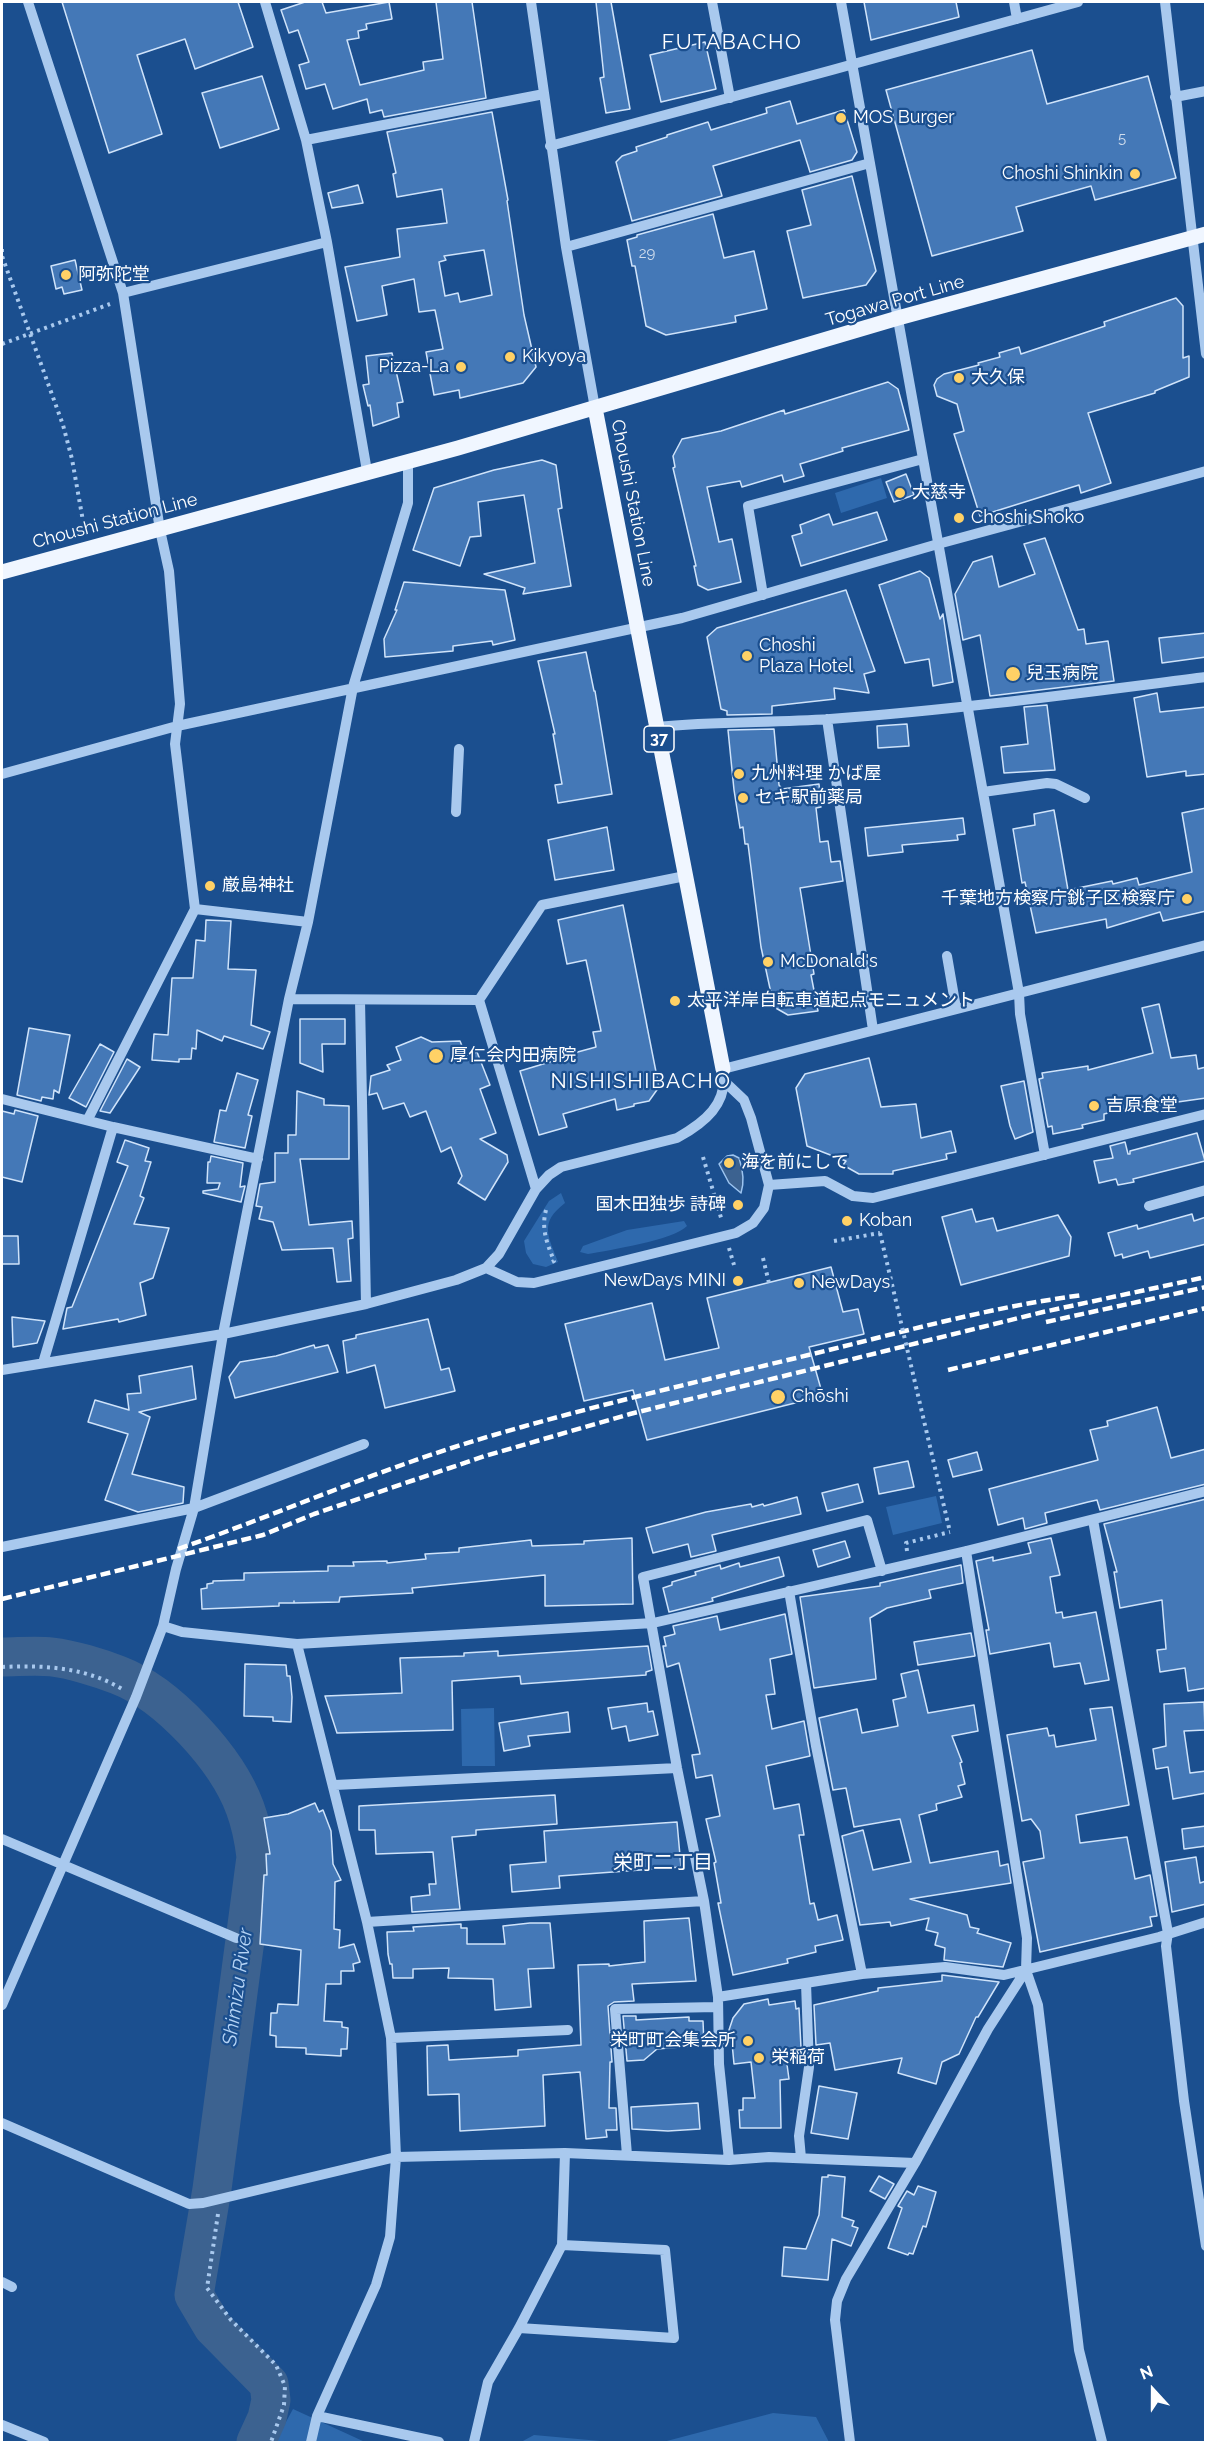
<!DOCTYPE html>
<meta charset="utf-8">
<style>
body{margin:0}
#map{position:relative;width:1207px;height:2444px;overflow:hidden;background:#1b4f8f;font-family:Raleway,sans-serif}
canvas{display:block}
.frame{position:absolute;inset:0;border:3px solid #fff;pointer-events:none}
.north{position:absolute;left:1123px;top:2360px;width:60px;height:60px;-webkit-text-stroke:4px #1b4f8f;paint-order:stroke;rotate:339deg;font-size:16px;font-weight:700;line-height:24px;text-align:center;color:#fff}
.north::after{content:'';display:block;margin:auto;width:21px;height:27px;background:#fff;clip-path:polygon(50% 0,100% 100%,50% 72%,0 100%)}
</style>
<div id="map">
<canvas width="1207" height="2444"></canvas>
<div class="frame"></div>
<div class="north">N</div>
</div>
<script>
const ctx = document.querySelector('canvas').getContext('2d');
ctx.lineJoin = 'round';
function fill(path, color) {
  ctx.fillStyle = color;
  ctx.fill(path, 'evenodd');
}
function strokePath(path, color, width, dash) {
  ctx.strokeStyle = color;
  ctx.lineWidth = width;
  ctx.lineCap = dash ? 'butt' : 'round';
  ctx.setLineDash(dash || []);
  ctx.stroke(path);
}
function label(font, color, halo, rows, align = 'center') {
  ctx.font = font + ' Raleway,"Noto Sans JP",sans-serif';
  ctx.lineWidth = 4.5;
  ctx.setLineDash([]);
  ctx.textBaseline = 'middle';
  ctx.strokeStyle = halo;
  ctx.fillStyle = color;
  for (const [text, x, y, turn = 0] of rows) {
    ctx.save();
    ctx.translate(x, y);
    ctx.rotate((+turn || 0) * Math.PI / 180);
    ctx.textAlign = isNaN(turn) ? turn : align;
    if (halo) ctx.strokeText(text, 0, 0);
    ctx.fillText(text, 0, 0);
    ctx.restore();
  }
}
const green = new Path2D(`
 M881,478l6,20 -46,15 -6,-20z
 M561,1193l4,10c-26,20 -17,32 -7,59l-12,5 -13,-3 -7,-11 -2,-12 25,-40z
 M684,1221l3,5c-13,14 -77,24 -99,28l-8,-2 3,-6 44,-16z
 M936,1496l6,27 -49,12 -7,-28z
 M494,1708l1,58h-33l-1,-57z
 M293,2409l72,33h-90z
 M773,2413l43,4 13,25h-166z
 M534,2435l77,7h-90z`);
const water = new Path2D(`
 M733,1155l6,3c4,12 6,23 2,35l-12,-10 -10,-19 8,-8z`);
const river = new Path2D(`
 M2,1657c16,0 34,-2 50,0 19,2 48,11 66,18 50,19 109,84 127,133 6,16 9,32 11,49l-44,332 -18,106 19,32 56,57 2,16 -4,18 -11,24`);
const building = new Path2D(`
 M62,2h176l15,45 -58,22 -10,-30 -48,16 25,79 -53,19z
 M305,2h17l4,11 63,-11 3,17 -26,5 1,5 -9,2 1,7 -12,2 13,45 64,-15 -1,-8 20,-3 -7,-57h36l14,96 -102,19 -2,-7 -12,3 -3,-14 -34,10 -8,-25 -19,5 -7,-24 10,-3 -11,-32 -9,3 -8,-23z
 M596,2h15l19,107 -24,4 -6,-35 4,-1z
 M864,2h92l3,15 -88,23z
 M705,42l11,47 -55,13 -11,-47z
 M1032,50l15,54 101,-28 28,102 -81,22 -4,-14 -75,21 7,24 -91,25 -46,-166z
 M262,76l17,53 -59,19 -18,-55z
 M790,101l7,23 47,-14 13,42 -5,8 -42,12 -10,-32 -87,26 9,30 -90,25 -16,-59 6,-6 15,-5 -1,-4 31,-10v-2l41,-13 3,8 56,-17 -1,-5z
 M492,112l16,88 -1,1 17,114 12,52 -13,16 -63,15 -1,-8 -25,5 -8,-43 17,-3 -8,-39 -16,2 -5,-33 -32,7 5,29 -30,6 -12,-54 55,-10 -3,-28 50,-6 -5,-34 -45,8 -4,-23 3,-1 -9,-41zM484,250l8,45 -32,7 -2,-9 -13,3 -6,-34 7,-2 -2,-4z
 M852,176l24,95 -10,14 -63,13 -16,-67 24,-6 -9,-35z
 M358,185l5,18 -31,5 -4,-15z
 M713,214l11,44 30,-7 13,58 -32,7 1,6 -70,13 -20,-9 -11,-60h-3l-5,-26 10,-3v-2z
 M75,260l7,30 -18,4 -2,-7 -6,2 -5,-23z
 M1176,298l7,8v52l6,-2v21l-34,14v2l-67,20 23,70 -30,10 -2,-8 -99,31 -26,-82 10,-3 -7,-27 -20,-8 -3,-11 3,-6 7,-5 35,-9 -1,-2 22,-6 -1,-4 20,-6 2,7 84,-28 -1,-4z
 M392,353l11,49 -6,1 2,14 -26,9 -3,-21 -2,1 -5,-21 6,-1 -3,-28z
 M888,382l10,7 11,41 -67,18 1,3 -43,13 4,12 -20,6 -2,-7 -40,12 -2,-6 -33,6 12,55 13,-3 9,43 -33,8 -10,-5 -4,-19h2l-23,-98 2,-1 -2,-11 9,-17 39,-8 63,-21 1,4z
 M542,460l14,5 6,43 -4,1 13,77 -48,8 2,-6 -41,-14 51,-11 -11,-68 -46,7 3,34 -11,1 -10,29 -47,-16 21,-62 60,-18z
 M906,474l8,21 -20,7 -8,-20z
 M877,512l10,28 -86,26 -9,-30 10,-3 -2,-8 29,-11 4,11z
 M1045,538l33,92 6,-1 2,15 22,-3 6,40 -124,15 -10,-61 -17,5 -8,-46 18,-32 19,-6 7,31 36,-13 -11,-30z
 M920,571l9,7 11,41 3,-5 10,68 -20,4 -4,-27 -24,4 -26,-78z
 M404,582l101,8 10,50 -22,5 -1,-4 -39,5v5l-68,6 -1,-18 13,-29h-2z
 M846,590l29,81 -11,3 5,19 -35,-5 1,11 -63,7v8l-45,1v-4l-6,-2 -14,-72 10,-9z
 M1206,633v24l-44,6 -3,-25z
 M586,652l8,39h1l17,103 -54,9 -3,-18 7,-1 -9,-50h2l-17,-73z
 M1157,693l3,19 46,-5v67l-20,2v-5l-39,6 -13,-79z
 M1047,705l8,65 -51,3 -3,-26 27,-3 -4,-37z
 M907,724l2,22 -31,2 -1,-22z
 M774,729l5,56 3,4 37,-5 2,23 -5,1 4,34 8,-1 3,21 9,-1 3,20 -43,7 14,86 -3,1 7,36 -30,4 -14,-8 -13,-60 -13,-103h-3l-2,-17 -3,1 -6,-38 -6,-60z
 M1206,808v103l-43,10 -3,-9 -53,16 -1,-9 -70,14 -11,-51 -3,1 -9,-54 22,-4 -1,-11 20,-4 14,80 44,-9 1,3 24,-6 2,7 53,-13 -10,-59z
 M963,818l2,16 -8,1 1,5 -56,5 1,7 -35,4 -3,-28z
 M607,827l7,43 -59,10 -7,-40z
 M623,905l36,182 -10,14 -15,3v2l-17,4 -2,-11 -52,15 4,13 -28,8 -19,-64 33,-10 -1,-2 44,-12 -3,-15 8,-1 -15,-71 -19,4 -9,-44z
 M206,920l25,1 -3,48 28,1 -5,55 19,7 -7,17 -39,-13 -2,5 -25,-11 -1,19 -4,-1 -1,11h-12v3l-27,-2 2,-26 14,1 4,-57h21l3,-38 9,1z
 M1159,1004l12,54 25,-3 2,14 8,-2v31l-64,9 -1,-2 -37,9v6l-22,5 1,3 -30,6 -1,-8 -4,1 -9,-48 4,-1 -1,-5 46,-7v4l65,-17 -11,-45z
 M300,1019h45v25h-23l1,28 -23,-9z
 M29,1028l41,7 -11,58 -5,-3 -1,9 -11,-2 -1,4 -24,-6z
 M421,1037l11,5 28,-1 6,15 11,-4 13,33 -10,4 16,44 -16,6 27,16 1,7 -23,38 -27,-17 4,-7 -11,-29 -10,5 -15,-41 -16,6 -6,-14 -21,6 -6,-16 -8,2 2,-19 19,-6 -3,-5 14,-5 -5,-13z
 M100,1044l14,8 -28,55 -17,-9z
 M869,1058l12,49 35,-3 5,34 30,-7 5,21 -10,2 1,5 -54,12v3h-34l-16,-9 3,-4 -39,-15 -11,-58 9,-14z
 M127,1059l13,8 -30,46 -10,-2z
 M237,1073l21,7 -10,35 4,1 -7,32 -31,-6 6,-32 6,1z
 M1024,1081l9,51 -18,7 -5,-13 -9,-40z
 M297,1091l27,8v6l25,1v53h-49l9,66 43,-4 1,17 -5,1 3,42 -14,1 -4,-34 -51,2 -9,-28 -14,-3 3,-12 -6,-1 4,-22 15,-2v-29h13v-18h8z
 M15,1110l23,6 -16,66 -20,-5v-66l12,3z
 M1197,1133l8,28 -72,18 1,3 -16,3 -2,-6 -17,4 -5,-22 19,-3 -3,-12 15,-4 3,12h2v-3z
 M125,1140l24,8 -4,13 6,1 -11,34 4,2 -10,26 35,4 -16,50 -13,5 6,32 -27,7 -1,-3 -55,10 4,-21 5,-1 56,-141 -11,-4z
 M211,1156l32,7 -3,24 5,-1 -4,16 -38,-9v-2l15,-2 2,-6h-13l1,-21h2z
 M972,1209l4,13 17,-4 4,13 61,-16 13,22 -2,19 -108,29 -19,-68z
 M1192,1214l2,7 12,-4v27l-56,14 -2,-7 -25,7 -1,-4 -7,2 -7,-23 29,-8 1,4z
 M2,1236h16l1,28h-17z
 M831,1267l12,45 15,-3 6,25 -55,13 14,49 -176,44 -14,-50 -49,11 -19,-77 87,-21 13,57 54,-12 -12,-50z
 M12,1317l33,4 -8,22 -24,4z
 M428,1319l13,51 8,-2 6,23 -70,17 -10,-43 -28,8 -4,-32 13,-3v-3z
 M314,1345l1,3 13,-3 10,27 -103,26 -6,-21 11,-15 36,-6z
 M192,1366l4,33 -57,13 11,5 -18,57 52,13 -1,16 -45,9 -33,-12 23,-66 -40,-12 7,-22 34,10 -2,-16 14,-1 -2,-17z
 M1157,1407l14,51 35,-9v35l-106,26 -3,-10 -9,2 -43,11 2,10 -22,6 -2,-11 -25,7 -9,-36 109,-29 -8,-30 18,-4 -1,-5z
 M977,1452l5,18 -29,7 -5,-17z
 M908,1461l6,26 -35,7 -5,-26z
 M858,1484l5,18 -36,9 -5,-18z
 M797,1497l4,17 -89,21 4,16 -25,6 -3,-13 -35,9 -7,-25 60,-16 45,-8 1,3 11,-3 1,2z
 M1206,1499v189l-18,3 -3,-23 -25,4 -3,-22 9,-1 -4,-49 -42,8 -6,-36h3l-13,-48z
 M632,1538l1,66 -88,2v-31l-133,13 1,5 -73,4 -1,5 -45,1v-2v2h-15v3l-77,3 -1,-20 6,-1v-4l6,-1v-2l31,-1v-7l84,-2v-5h26l-1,-4 34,-1v2l39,-4 -1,-5 34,-2v-4l72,-8 1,6 52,-2v-3z
 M1051,1538l9,37 -10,2 6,36 6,-1 1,6 33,-6 13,68 -24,4 -5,-21 -26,4 -4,-24 -60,11 -4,-24h3l-13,-69 17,-4v4l38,-8 -3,-10z
 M845,1541l5,16 -32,10 -5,-17z
 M779,1557l5,19 -72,22 1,3 -44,11 -6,-24 9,-3v-3l24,-7 -1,-3 25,-7 1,4 18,-6 1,4z
 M961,1565l2,18 -34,7 2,8 -44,10 -17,10 6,61 -62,9 -14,-91 80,-11v-3z
 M785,1614l7,40 -22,5 5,35 -9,1 6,34 32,-8 6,35 -44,10 8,43 25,-5 5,31h-5l11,69 4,-1 4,17 19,-5 6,25 -28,6 1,6 -29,7 1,4 -55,12 -15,-72h3l-7,-40 2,-1 -10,-43 14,-3 -8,-41 -16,3 -4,-23 8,-1 -21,-91 -12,4 -4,-21h3l-2,-9 11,-3 -2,-8 44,-10 3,14z
 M971,1633l4,23 -57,9 -4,-23z
 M648,1646l4,24 -6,2v3l-125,9 -1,-8 -68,5 1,49 -116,3 -12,-37 77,-3 -2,-35 64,-2v-3l34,-2v5z
 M245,1664l41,1 1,11h3l2,21 -1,25 -18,-1v-4l-29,-1z
 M918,1670l10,43 46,-8 4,26 -26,5 10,26 -2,1 5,21 -7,2 4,11 -26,7 1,6 -18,5 11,48 68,-12 2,15 8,-2 3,19 -101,16 57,16 3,12 9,2 -2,4 34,10 -8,24 -59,-7 1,-12 -10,-3 3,-12 -12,-3 3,-12 -38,8 -1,-4 -30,3 -18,-89 21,-6 10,40 38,-8 -11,-43 -46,8 -8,-39 -13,2 -14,-72 38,-9 5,24 36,-7 -5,-26 13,-3 -5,-23z
 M1204,1702l1,28 -21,1 6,42 16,-2v22l-33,6 -5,-32 -12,2 -3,-20 13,-3 -2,-42z
 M647,1703l1,9 5,-1 5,24 -29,6 -3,-15 -14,3 -4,-21z
 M1112,1707l17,98 -53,10 4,28 47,-6 8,42 15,-4 7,41 -7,1 2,9 -112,26 -17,-90 21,-4 -4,-27 -9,-12 -9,2 -15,-86 40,-7 2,8 5,-1 2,12 40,-7 -6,-31z
 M568,1712l2,20 -42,4 2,10 -26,5 -5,-28z
 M555,1795l2,29 -81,6v5l-24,2 8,72 -48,3 -1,-15 19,-2 -1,-11h7l-3,-32 -57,2 -1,-24h-16v-24z
 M315,1803l4,9 4,-2 8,21 2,33 8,16 -6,2 -1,47 6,1 -1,18 15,-4 6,18 -7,2 1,7h-13v13h-15l-2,37 18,1v5l6,1 -1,21h-6v7l-35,-2v-6l-30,-1v-11l-6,-1 1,-22h6l1,-9 20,1 3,-55 -41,-6 4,-69h3l-1,-21h4l-6,-36 24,-4z
 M677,1822l4,45 -122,9 1,12 -48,4 -2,-27 36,-3 -2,-31z
 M1206,1826v20l-22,3 -2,-20z
 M1196,1857l4,26 6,-2v23l-34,8 -7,-50z
 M689,1918l7,63 -64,3 2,17 -20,1 -6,4 4,56h-2l-1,46h7l1,22h-11l1,7 -21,2 -6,-67 -37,3 2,51 -85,5 -1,-37 -31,1 -1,-49 21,-1 1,15 69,-4v-6l63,-5 -3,-80 31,-1v2l36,-4 -1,-41z
 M530,1923h20l4,45 -26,1 3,38 -36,3 -2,-31 -45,-1 1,-10 -36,1v9h-20l-1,-14h-2l-2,-10 -1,-22 27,-1 -1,-4 48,-3v4h6v16h38l-2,-18z
 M942,1975l57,7 -21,35h-2l-17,37 -17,8 -6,22 -38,-11 4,-15 -67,12 -5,-27 -14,2 -2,-40 64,-14v-3l64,-7z
 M768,1999l1,6 26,-4 1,8 3,-1 2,40 -16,2 4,29 -9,1 1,48h-41l-1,-18h4v-12h12l-4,-36 -17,2 -2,-21 -6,1v-5l7,-21 11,-14z
 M623,2016h13v4l53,-3v4h14l1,24 -47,4 -13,11 -17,1z
 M819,2086l38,7 -9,46 -37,-6z
 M698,2103l2,26 -32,2 -36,-2 -1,-22z
 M828,2175l17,2 -3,40 12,4 -2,5 6,2 -7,18 -19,-7 -4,41 -46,-4 2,-29 22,2 13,-34 3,-38h6z
 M879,2176l15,8 -9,15 -15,-8z
 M918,2186l18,6 -10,35 -3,-1 -10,28 -4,-1 -1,2 -20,-7 14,-40 -4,-2 9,-15 7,4z`);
const path = new Path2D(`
 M2,249v7l61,169 9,34 11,62
 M2,344l108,-40
 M703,1157l19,64
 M546,1210c-5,19 1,33 8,51l-2,1
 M834,1241l46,-8
 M729,1248l5,17
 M763,1258l6,25
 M907,1551l-1,-8 44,-11
 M2,1667c42,-2 83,0 120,22
 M218,2214l-11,74 24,32 45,45 9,21 -1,19 -13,37`);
const minor = new Path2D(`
 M28,2l95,291 37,237 9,41 11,133 -5,40 20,165 -107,210
 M265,2l41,138 21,102 40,229
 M531,2l35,245 29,161
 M712,2l18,96
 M841,2l178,991 1,21 25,141
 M1014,2l3,17
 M1165,2l41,352
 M1175,97l31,-6
 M306,140l238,-46
 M550,146l282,-76 246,-68
 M566,247l304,-84
 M123,293l204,-51
 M763,595l-15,-89 175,-47
 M827,719l46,311
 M657,727c57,-6 115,-4 173,-8 125,-9 250,-26 376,-42
 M2,774l175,-48 505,-108 256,-74 268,-73
 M983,792l64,-9 9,1 29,14
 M456,812l3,-63
 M195,909l113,13
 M947,956l9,52
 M289,999l190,1
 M360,1000l6,304
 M479,1000l63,-95 143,-29
 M479,1000l57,189
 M2,1099l111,28 145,32
 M769,1185l56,-4 28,15 20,2 333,-84
 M1149,1206l57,-16
 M486,1268l31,14 17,1 202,-50 17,-10 11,-15 5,-23 -18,-67 -7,-18 -19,-18
 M43,1363l70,-236
 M2,1370l221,-36 143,-30 90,-24 30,-12 13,-14 37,-65 13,-14 12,-8 116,-29c27,-15 52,-34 46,-69l483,-124
 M1093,1520l75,413 -2,13 18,155 22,145
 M2,1547l192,-39 170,-64
 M966,1551l61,387 -1,32 12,35 41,345 23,92
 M789,1591l27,155 46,228
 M163,1626l19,6 115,12 356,-21 313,-72 240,-60
 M297,1644l70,278 24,116 5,119 -6,80 -14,48 -59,131 -6,26
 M335,1785l342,-17
 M2,1839l234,99
 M367,1922l337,-21
 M718,1997l144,-23 83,-7 59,8 155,-38 47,-15
 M2,2005l134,-308 27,-71 13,-57 18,-61 29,-174 66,-335 19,-77 45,-235 55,-184v-42
 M391,2038l177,-8
 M2,2123l187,81 14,-1 193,-46 169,-4 164,7 40,-3 146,6
 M627,2155l-12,-146 102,-2
 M801,2158l-2,-22 10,-69 -3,-84
 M729,2160l-10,-96 -1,-67 -14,-96 -27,-133 -34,-191 224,-57 15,51
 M2,2282l10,5
 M519,2328l155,10 -9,-88 -103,-5
 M317,2416l122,26
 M2,2425l42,17
 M474,2442l14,-60 31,-54 43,-83 3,-92
 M850,2442l-15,-122 2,-19 9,-22 69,-116 73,-134 38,-59`);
const major = new Path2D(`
 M595,408l128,661
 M2,572l456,-124 440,-130 308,-84`);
const rail = new Path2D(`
 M1046,1322l160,-35
 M948,1370l258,-62
 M178,1549c106,-37 208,-83 316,-114 109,-32 220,-57 331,-84 85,-21 171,-45 258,-56
 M2,1599l261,-64 51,-21 171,-58 145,-42 413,-102 163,-35`);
const pathBridge = new Path2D(`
 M880,1233l70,299`);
const markers = [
 [841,118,6,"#ffd166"],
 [1135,174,6,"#ffd166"],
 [66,275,6,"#ffd166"],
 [510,357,6,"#ffd166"],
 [461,367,6,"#ffd166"],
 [959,378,6,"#ffd166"],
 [900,493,6,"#ffd166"],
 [959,518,6,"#ffd166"],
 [747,656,6,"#ffd166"],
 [1013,674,8,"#ffd166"],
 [739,774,6,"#ffd166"],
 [743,798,6,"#ffd166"],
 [210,886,6,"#ffd166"],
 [1187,899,6,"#ffd166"],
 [768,962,6,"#ffd166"],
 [675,1001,6,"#ffd166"],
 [436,1056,8,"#ffd166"],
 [1094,1106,6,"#ffd166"],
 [729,1163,6,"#ffd166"],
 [738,1205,6,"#ffd166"],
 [847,1221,6,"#ffd166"],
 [738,1281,6,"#ffd166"],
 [799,1283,6,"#ffd166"],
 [778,1397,8,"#ffd166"],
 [748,2041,6,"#ffd166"],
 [759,2058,6,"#ffd166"]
];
const numberNames = [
 ["5",1122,138],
 ["29",647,253]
];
const shields = [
 [659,739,30]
];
const shieldNames = [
 ["37",659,739]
];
const poiNames = [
 ["MOS Burger",853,118],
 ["Choshi Shinkin",1123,174,"right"],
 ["阿弥陀堂",78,275],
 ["Kikyoya",522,357],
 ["Pizza-La",449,367,"right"],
 ["大久保",971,378],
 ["大慈寺",912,493],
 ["Choshi Shoko",971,518],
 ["Choshi",759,646],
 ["Plaza Hotel",759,667],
 ["兒玉病院",1026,674],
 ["九州料理 かば屋",751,774],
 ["セキ駅前薬局",755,798],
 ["厳島神社",222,886],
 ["千葉地方検察庁銚子区検察庁",1175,899,"right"],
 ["McDonald's",780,962],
 ["太平洋岸自転車道起点モニュメント",687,1001],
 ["厚仁会内田病院",450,1056],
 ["吉原食堂",1106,1106],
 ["海を前にして",741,1163],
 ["国木田独歩 詩碑",726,1205,"right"],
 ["Koban",859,1221],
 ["NewDays MINI",726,1281,"right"],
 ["NewDays",811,1283],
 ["Chōshi",792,1397],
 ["栄町町会集会所",736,2041,"right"],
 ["栄稲荷",771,2058]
];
const streetNames = [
 ["Togawa Port Line",895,301,-16],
 ["Choushi Station Line",633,503,79],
 ["Choushi Station Line",115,521,-15]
];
const neighbourhoodNames = [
 ["栄町二丁目",663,1863]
];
const waterNames = [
 ["Shimizu River",238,1987,-82]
];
const quarterNames = [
 ["FUTABACHO",732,43],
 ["NISHISHIBACHO",641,1082]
];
fill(green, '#2e69ad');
fill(water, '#3c6290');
strokePath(water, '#9cc4f0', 1.5);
strokePath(river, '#3c6290', 39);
fill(building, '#4478b7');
strokePath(building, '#cfe3fa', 1.5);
strokePath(path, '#a9c9ee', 4, [3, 4.5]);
strokePath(minor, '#a9c9ee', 10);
strokePath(major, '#f0f6ff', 15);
strokePath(rail, '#fff', 4.5, [10, 4.5]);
strokePath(pathBridge, '#a9c9ee', 4, [3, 4.5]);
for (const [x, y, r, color] of markers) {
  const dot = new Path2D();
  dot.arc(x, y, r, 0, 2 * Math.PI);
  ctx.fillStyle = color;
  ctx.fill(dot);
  strokePath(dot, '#1b4f8f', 2);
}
label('15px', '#d0dded', null, numberNames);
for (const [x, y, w] of shields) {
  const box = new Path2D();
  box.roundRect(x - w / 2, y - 13, w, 26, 4.5);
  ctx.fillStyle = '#1b4f8f';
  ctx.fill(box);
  strokePath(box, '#fff', 1.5);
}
label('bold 16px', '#fff', null, shieldNames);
label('18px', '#fff', '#1b4f8f', poiNames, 'left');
label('18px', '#fff', '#1b4f8f', streetNames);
label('20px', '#fff', '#1b4f8f', neighbourhoodNames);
label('italic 20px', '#b5d3f5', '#1b4f8f', waterNames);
ctx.letterSpacing = '1.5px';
label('21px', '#fff', '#1b4f8f', quarterNames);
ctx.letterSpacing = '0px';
</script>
